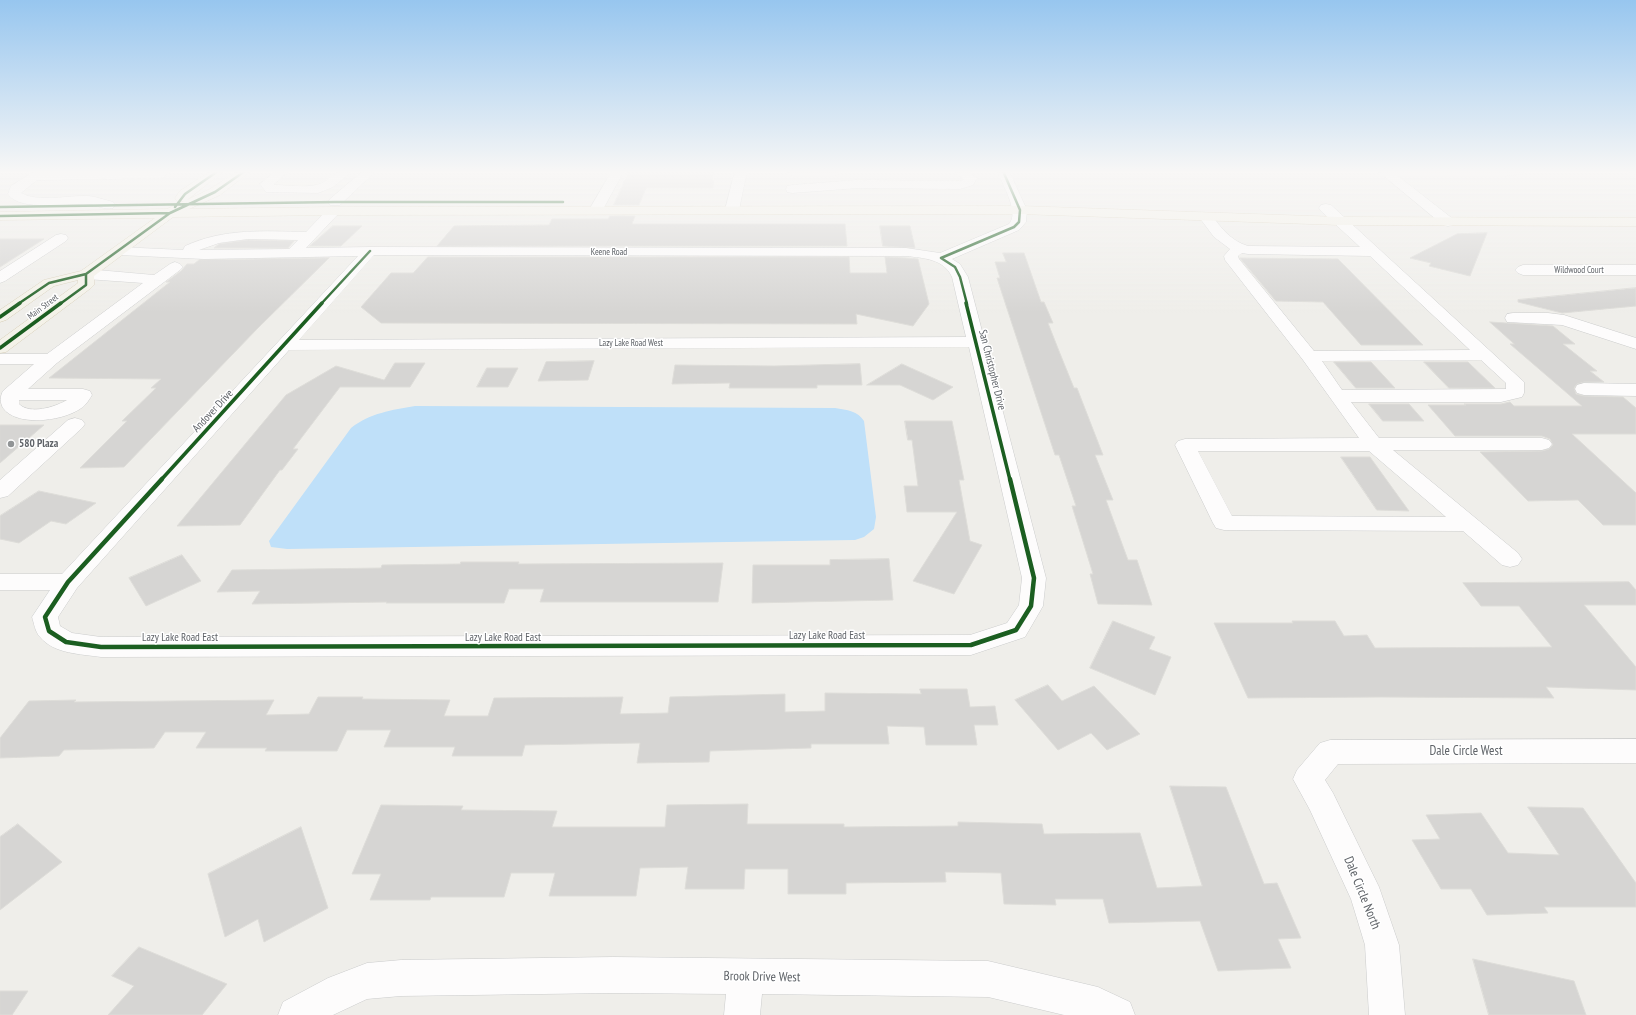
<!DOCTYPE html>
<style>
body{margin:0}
canvas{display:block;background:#efeeea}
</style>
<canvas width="1636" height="1015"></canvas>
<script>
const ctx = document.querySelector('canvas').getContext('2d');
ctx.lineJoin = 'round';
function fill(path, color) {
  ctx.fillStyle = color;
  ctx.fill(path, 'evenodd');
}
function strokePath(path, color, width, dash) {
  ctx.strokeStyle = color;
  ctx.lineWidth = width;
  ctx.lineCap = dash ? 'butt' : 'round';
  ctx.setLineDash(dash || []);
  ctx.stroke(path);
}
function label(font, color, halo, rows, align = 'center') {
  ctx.font = font + ' "PT Sans Narrow",sans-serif';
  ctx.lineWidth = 3;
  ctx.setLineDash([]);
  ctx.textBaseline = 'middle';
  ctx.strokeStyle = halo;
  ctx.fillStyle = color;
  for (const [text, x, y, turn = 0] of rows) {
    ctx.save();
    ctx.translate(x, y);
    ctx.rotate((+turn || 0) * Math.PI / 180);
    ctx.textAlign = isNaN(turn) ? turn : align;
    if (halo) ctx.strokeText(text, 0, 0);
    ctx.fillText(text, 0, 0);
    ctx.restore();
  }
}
const water = new Path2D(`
 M415,406l420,2c12,2 23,3 29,13l12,96 -2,12 -10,8 -9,3 -568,9 -16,-2 -2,-6 82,-113c19,-15 41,-18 64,-22z`);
const building = new Path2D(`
 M629,171h84v17h-67l-7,17h-25z
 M610,216h25l-3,8h213l2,22h-410l17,-20 95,-1 3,-6h56z
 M333,226h29l-21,20h-31z
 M880,226h30l5,22 -32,-2z
 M1487,233l-17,43 -41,-10 2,-3 -21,-5 47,-24z
 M0,239h44l-44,28z
 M248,240l46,1 -6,7h-74l5,-4z
 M1003,253h21l17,49h3l9,21h-5l11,28 15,37h3l26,67h-8l18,45h-7l22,60h9l15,45 -54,-1 -8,-30h3l-21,-68h4l-17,-51h-4l-58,-177h3l-5,-16h11z
 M428,257h421l1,16h37l-2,-16 21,1 12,1 11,45 -16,22 -57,-12 1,10 -476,-1 -20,-16 30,-34h22z
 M329,258l-71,70 -134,139 -44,1 47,-47h-5l34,-33h-5l10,-9 -112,-1 121,-96h-4l15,-11 6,-7h7l5,-4z
 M1240,258l98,1 85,86h-62l-38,-43 -47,-1z
 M1636,288v18l-74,7 -44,-11v-2z
 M1490,322l63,4 22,18h-12l34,27h-7l14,11h-20l-7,2 -3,4 2,6 8,2 39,1 13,11v26h-64l64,59v32h-33l-25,-25 -50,1 -48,-49 62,-1 7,-2 4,-4 -3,-6 -8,-3h-87l-27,-31h38l-2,-1h37l9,-2 4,4h68l-72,-62h4z
 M594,361l-6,19 -50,1 8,-19z
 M1334,362h37l24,26h-39z
 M1424,362h44l27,26h-46z
 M395,363h30l-15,24h-70l-47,62h5l-16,21h-2l-40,55 -63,1 109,-131 50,-29 48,14z
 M860,364l2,21h-45v3h-88l1,-5 -58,1 3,-19 99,1z
 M902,364l51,23 -20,13 -33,-15h-33z
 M487,368h31l-10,19h-31z
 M1369,404h40l15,17h-41z
 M905,421h47l12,59h-5l11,61 12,4 -28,49 -41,-13 44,-69h-50l-3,-26h14l-6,-46h-4z
 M0,425h44l-44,38z
 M1341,457h29l39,54 -32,-1z
 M39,491l57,12 -30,21 -15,-3 -32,22 -19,-4v-23z
 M182,555l19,26 -55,25 -17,-28z
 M889,559l4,41 -141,3 1,-38h77v-5z
 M461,562h58l-1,2 205,-1 -5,39h-178l4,-13h-35l-5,14h-118l1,-1 -135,2 8,-13 -43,1 15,-22 149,-2 1,-3 78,-1z
 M1629,582l7,8v15h-52l52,62v23l-90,-3 8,11 -173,-1 -133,1 -34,-75h79l-1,-2h43l9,15 23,-1 8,13 177,-1 -33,-41h-38l-18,-23z
 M1113,621l42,16 -6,12 22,8 -16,38 -65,-27z
 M1048,685l14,16 32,-15 46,48 -33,16 -16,-17 -33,17 -43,-50z
 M920,689h47l3,18 25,-1 3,19h-24l3,20h-51l-2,-18 -37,-1 2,18h-78v4l-101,3 -1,11 -72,1 3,-20 -115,2 -3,11h-70l3,-9h-71l7,-17h-44l-10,21h-72l2,-3h-71l10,-16h-41l-11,16 -90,2 -5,6 -59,2v-20l29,-37 47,-1 -2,2 200,-2 -8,15 43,-1 9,-17h45l-1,2 88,1 -6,16h44l6,-18 129,-1 -3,17 48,-1 2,-16 115,-3v18l40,-1v-18l96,1z
 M1170,786l56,1 38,97 13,-1 24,55 -23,1 13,29 -73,3 -18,-50 -91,2 -6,-24h-48l1,6 -52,-1 -3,-31 -56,-1 1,10 -100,1v11h-58v-25h-43l-1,20h-59l3,-22 -48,1 -4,28h-87l6,-23h-44l-7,24h-73l-1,3h-60l11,-26h-29l29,-69 82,1 -2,4 96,1 -5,16h113l2,-22 81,-1 -1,20h97v3l114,-1v-4l84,2 2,10 96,-1 17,55 45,-2z
 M1528,807l55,1 53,75v24h-92l4,6 -61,2 -16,-26h-30l-29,-49 28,-1 -14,-24 55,-2 27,40 51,2z
 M18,824l44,38 -62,48v-73z
 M301,827l27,81 -64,34 -6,-23 -33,18 -17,-63z
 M139,947l36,15 52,22 -25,31h-94l26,-29 -22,-10z
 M1473,959l101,22 12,34h-97z
 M0,991h28l-16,24h-12z`);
const minor = new Path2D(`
 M35,171h15l-1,1 122,-1 -7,6 -4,1 -123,2 -16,13c19,10 46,2 68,3 8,1 16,4 24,6l2,3 -2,3c-9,2 -16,-3 -24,-4 -20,-1 -69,8 -81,-10l3,-8z
 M276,171h13l-15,13v1c13,0 29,3 42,0 16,-3 16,-17 36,-14l-19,16 -15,6 -52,-1 -6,-8z
 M363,171h13l-36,34h-10l-2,-3 2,-3z
 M612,171h12l-23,42h-10l-2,-3z
 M735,171h12l-8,39 -2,3h-10l-2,-3z
 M789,171h49l1,1 -2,3 -4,1h-39l-4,-1 -2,-3z
 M953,171h14l10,7 -4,7 -13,4 -102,-1 -66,5 -5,-1 -1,-3 1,-3 5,-1 66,-5 101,1 5,-1z
 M997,171h12l18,39 -1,12 -7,8 -67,29 8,5 8,13 78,301 -3,28 -18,31 -54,18 -870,2c-20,-3 -47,-3 -61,-20 -5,-5 -6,-14 -8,-20l18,-27h-50v-16h62l296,-318 -154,3 -85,-4 -5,-1 -2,-3 2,-3 5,-1 64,3 2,-4c39,-18 79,-15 121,-14l23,-24h10l2,3 -35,37 64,-1 536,1 34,5 69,-29c11,-11 -7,-41 -12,-53zM248,239l50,1 -9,9 -90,1 20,-7zM374,255l532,1c18,2 38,3 46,21l14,60 -667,3zM969,347l53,231 -3,27 -12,18 -37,12 -869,2 -29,-4 -12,-7 -2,-9 19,-29 212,-238z
 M1378,171h146l-2,3 -17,2h-107l55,43 2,3 -2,3 -5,1 -5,-1z
 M1629,171h7v4l-5,-1z
 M1326,204l5,1 193,177v11l-2,4 -21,5h-150l28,36h163l7,2 3,4 -3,4 -7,2h-149l125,103 4,6 -4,6 -8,2 -8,-2 -39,-34 -239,-1 -8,-2 -3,-5 -38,-78 3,-4 7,-2 174,-1 -56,-78 -78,-100 -1,-4 6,-7 -16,-12 -15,-20 2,-3h10c10,14 20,27 37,32l112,1 -39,-36 -2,-3 2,-3zM1242,253l6,1 122,2 100,94 -156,1 -75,-92 -1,-3zM1481,360l25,23v6l-164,1 -20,-29zM1198,451h171l77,66 -214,-1z
 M61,234l5,1 2,3 -2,3 -61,40 -5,2v-12l56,-36z
 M175,262l5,2 3,3 -3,3 -123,93 -29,26h55l7,2 2,4c-2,3 -4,7 -7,10 -16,16 -68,23 -82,3 -3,-5 -3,-12 0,-17l31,-27h-34v-10h47l96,-71 -57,-4 -5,-2 -3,-3 3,-3 5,-2 68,6 16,-11zM19,400h48c-12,7 -37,15 -48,4z
 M1523,265h113v10h-113l-5,-2 -3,-3 3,-3z
 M1513,313h35l16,2 72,23v11l-74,-24 -55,-3 -2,-4 2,-4z
 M1584,383l52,1v12l-52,-1 -7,-2 -2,-4 2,-4z
 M75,418l7,2 3,4 -3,4 -74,68 -8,2v-18l68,-60z
 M1636,739v24l-298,1 -13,16 8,13 46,94 20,58 6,70h-36l-4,-70 -14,-46 -41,-89 -17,-31 4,-9 23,-27 10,-3z
 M613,957l375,4 110,26 32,15 5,13h-71l-76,-18 -226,-3 -2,21h-36l2,-21 -113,-1 -212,3 -34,3 -34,16h-55l5,-13 45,-24 39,-15 34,-3z`);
const major = new Path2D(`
 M211,171h13l-37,29 23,-11 28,-18h13l-31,24 -31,14 145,-2 686,-1 320,11 296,1v8l-296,-1 -320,-11 -686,1 -161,2 -79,59v9l-3,3 -85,64 -6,1v-13l78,-57v-3l-24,6 -48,34 -6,2v-12l44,-30 37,-9 74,-53 -155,2v-8l167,-3 17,-8h-7l-2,-3 5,-7z`);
const cyclewayFar2 = new Path2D(`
 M0,207l335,-5h228
 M175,207l10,-13 33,-23
 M0,216l170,-3
 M18,304l31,-21 37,-9 84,-61 45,-21 30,-21
 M60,304l26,-19v-11
 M321,304l49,-53
 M967,304l-7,-27 -5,-10 -14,-9 73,-31 5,-5 1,-12 -17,-39`);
const cyclewayFar1 = new Path2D(`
 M966,303l44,177
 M0,317l20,-14
 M0,348l61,-45
 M161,480l161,-177`);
const cycleway = new Path2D(`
 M162,479l-94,103 -23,35 4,14 17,11 35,5 870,-2 45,-15 15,-24 3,-28 -24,-99`);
const markers = [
 [11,444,4,"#919496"]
];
const farStreetnames = [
 ["Keene Road",609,252],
 ["Wildwood Court",1579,270],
 ["Main Street",43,307,-37],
 ["Lazy Lake Road West",631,343]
];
const streetNames = [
 ["San Christopher Drive",992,370,76],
 ["Andover Drive",213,411,-47],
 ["Lazy Lake Road East",827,636],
 ["Lazy Lake Road East",180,638],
 ["Lazy Lake Road East",503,638]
];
const poiNames = [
 ["580 Plaza",19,444]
];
const nearStreetnames = [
 ["Dale Circle West",1466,751],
 ["Dale Circle North",1362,893,68],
 ["Brook Drive West",762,977,1]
];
fill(water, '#bfe0f9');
fill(building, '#d6d5d3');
strokePath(building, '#deddd9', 1);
strokePath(minor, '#cbcccc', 1);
strokePath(major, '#d7ceb8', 1);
fill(minor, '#fdfcfc');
fill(major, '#f4f2e9');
strokePath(cyclewayFar2, '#1b5e20', 2.5);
strokePath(cyclewayFar1, '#1b5e20', 3.5);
strokePath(cycleway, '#1b5e20', 4.5);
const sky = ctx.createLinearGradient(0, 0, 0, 313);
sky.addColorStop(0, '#97c6ef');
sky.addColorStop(0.55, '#f8f7f6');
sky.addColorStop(1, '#f8f7f600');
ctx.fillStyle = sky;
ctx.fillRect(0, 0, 1636, 313);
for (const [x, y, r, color] of markers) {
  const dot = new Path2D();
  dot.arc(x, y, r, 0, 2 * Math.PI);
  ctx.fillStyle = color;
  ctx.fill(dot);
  strokePath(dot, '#fff', 1.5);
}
label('9px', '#5f6368', '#fff', farStreetnames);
label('11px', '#5f6368', '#fff', streetNames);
label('bold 11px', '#5f6368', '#fff', poiNames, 'left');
label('13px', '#5f6368', '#fff', nearStreetnames);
</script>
